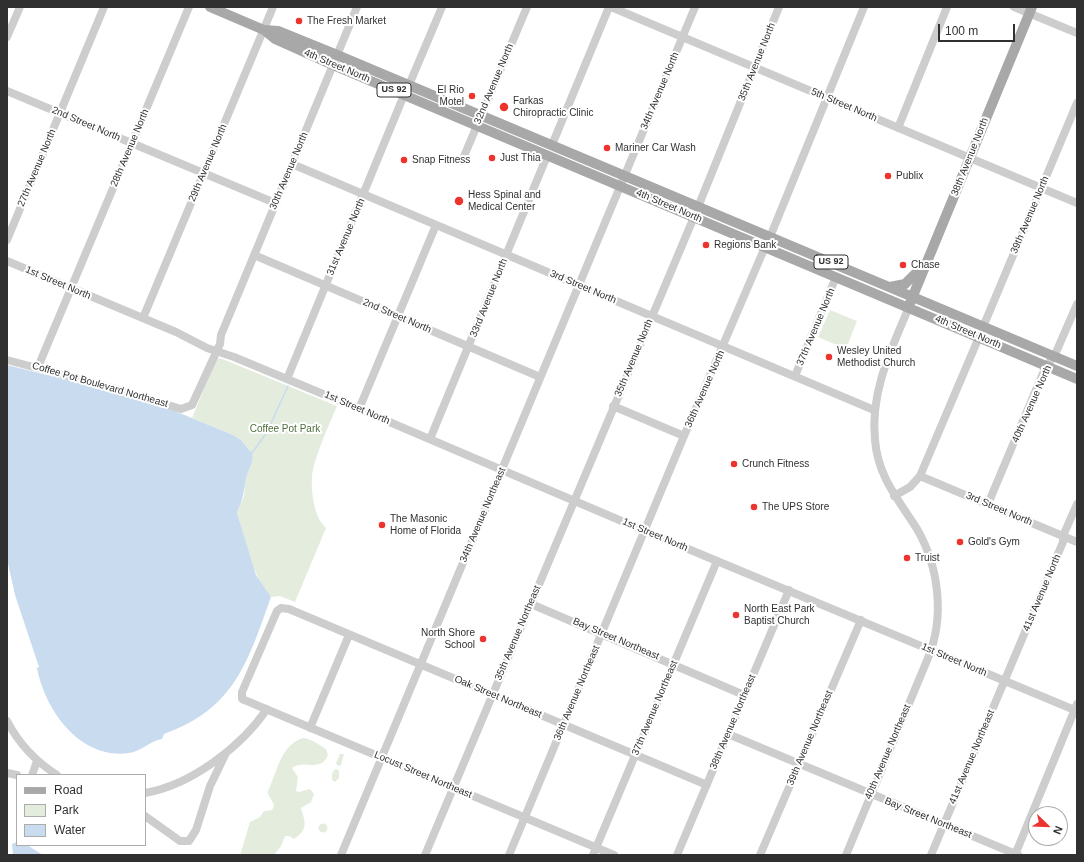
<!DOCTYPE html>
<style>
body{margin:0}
#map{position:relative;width:1084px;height:862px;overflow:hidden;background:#fff;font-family:Helvetica,sans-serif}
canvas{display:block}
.frame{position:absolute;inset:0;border:8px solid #303030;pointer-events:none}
.legend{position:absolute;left:16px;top:774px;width:130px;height:72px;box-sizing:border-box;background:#fff;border:1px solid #acacac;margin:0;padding:5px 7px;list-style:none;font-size:12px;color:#303030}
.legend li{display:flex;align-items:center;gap:8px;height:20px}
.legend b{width:20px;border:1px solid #acacac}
.north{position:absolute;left:1028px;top:806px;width:40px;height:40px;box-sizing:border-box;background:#fff;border:1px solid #acacac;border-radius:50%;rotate:113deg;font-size:11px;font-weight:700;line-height:16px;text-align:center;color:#303030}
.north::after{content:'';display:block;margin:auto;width:14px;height:18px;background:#ec332d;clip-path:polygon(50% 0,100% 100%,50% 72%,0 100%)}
.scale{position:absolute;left:938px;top:24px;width:77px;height:18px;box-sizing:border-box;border:2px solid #303030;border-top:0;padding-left:5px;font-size:12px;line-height:14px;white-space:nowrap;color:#303030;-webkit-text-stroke:3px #fff;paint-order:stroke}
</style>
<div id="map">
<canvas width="1084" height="862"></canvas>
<div class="frame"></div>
<ul class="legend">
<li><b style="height:5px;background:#a8a8a8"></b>Road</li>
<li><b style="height:11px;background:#e4eddd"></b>Park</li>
<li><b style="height:11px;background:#c9dbee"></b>Water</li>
</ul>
<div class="north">N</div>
<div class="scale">100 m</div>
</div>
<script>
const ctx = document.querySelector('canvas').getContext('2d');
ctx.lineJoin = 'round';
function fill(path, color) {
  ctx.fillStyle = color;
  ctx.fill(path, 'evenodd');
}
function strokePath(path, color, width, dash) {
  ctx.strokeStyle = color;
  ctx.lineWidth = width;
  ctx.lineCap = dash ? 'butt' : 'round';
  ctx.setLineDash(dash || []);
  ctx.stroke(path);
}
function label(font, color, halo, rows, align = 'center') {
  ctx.font = font + ' Helvetica,sans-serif';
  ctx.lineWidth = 4;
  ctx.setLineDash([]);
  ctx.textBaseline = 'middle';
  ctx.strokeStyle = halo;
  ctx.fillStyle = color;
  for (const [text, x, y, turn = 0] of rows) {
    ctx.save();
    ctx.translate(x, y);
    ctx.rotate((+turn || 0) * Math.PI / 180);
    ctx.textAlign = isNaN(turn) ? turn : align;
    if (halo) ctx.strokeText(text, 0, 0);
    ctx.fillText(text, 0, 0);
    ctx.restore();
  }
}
const green = new Path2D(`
 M830,310l27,11 -11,28 -28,-12z
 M220,358l117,48c-8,19 -23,52 -25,70 -1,17 2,41 14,52l-31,74 -15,-6 -9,1c-20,-23 -25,-56 -34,-84l7,-17 2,-19 5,-13 -1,-14 -9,-10 -8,-5 -41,-17 24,-58z
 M303,738c6,0 17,7 23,11l2,6c-7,18 -24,4 -36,13l6,9 -2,14 3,1 11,-3 4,5 -3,8 -10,6c4,14 8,21 -7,31l-5,-3h-4l-4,10 -7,9h-34l10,-33 10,-5 3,-5c5,-3 10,1 11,-7l-6,-11v-3c9,-18 12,-46 35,-53z
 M340,754h4l-3,11 -3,1 -2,-3z
 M337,769l2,2v7l-4,4 -3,-2v-6l2,-4z
 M318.5 828a4.5 4.5 0 1 1 9 0a4.5 4.5 0 1 1-9 0Z`);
const water = new Path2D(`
 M7,365l108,27 50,15 68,28 8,5 11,13c2,9 -4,17 -6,25 -2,14 -3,21 -9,35l19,62 15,22c-23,64 -36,112 -107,137l-2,5c-12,2 -20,12 -33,14 -49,7 -84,-43 -92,-85l2,-1 -24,-72 -8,-36z
 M17,842v3h10l16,10h-30l-1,-11z`);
const stream = new Path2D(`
 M252,453l15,-21 21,-46`);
const minor = new Path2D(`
 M611,7l466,196
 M1014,7l63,26
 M7,37l13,-30
 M409,85l33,-78
 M7,91l268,112
 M898,128l49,-121
 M552,145l57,-138
 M462,161l65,-154
 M292,164l582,246
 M698,207l81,-200
 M770,237l94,-230
 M7,240l97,-233
 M254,255l286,122
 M7,261l169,71 31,16 27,9 125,52 286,122 432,180
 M143,318l130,-311
 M983,327l94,-224
 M7,360l113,30 61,19 11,-4 28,-61 1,-9 136,-328
 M38,367l151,-360
 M795,376l41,-99
 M287,379l117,-284
 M613,406l71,30
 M359,409l77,-184
 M430,439l117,-283
 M920,476l157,66
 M894,496l16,-9 10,-11 59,-139
 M988,504l58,-138 8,-9 23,-53
 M531,604l213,91
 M7,721c12,23 28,40 50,54
 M310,728l39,-93
 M728,734l290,121
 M7,773l10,2
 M32,775l5,-14
 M145,793c46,-8 96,-46 122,-84
 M145,816l35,25h9l7,-11 14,-44 15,-31
 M341,855l354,-848
 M425,855l269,-638
 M509,855l175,-419 81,-189
 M593,855l124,-294
 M614,855l-372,-156v-7l35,-81 4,-3 8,1 418,176
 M677,855l112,-265
 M760,855l101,-235
 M846,855l82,-197c17,-41 11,-91 -11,-129 -19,-30 -39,-52 -42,-89 -5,-48 16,-90 34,-133
 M931,855l132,-313v-6l14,-32
 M1015,855l62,-151`);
const major = new Path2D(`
 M210,7l54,23 14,1 59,24 740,311
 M264,30l11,9 58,26 744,314
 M890,287l15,-3 17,-17
 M910,303l122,-296`);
const markers = [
 [299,21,4,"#ec332d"],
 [472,96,4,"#ec332d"],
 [504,107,5,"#ec332d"],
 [607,148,4,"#ec332d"],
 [492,158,4,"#ec332d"],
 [404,160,4,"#ec332d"],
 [888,176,4,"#ec332d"],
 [459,201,5,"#ec332d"],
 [706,245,4,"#ec332d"],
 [903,265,4,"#ec332d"],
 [829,357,4,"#ec332d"],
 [734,464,4,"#ec332d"],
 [754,507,4,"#ec332d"],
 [382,525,4,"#ec332d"],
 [960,542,4,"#ec332d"],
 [907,558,4,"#ec332d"],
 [736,615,4,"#ec332d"],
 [483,639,4,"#ec332d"]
];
const shields = [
 [394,90,34],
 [831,262,34]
];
const shieldNames = [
 ["US 92",394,90],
 ["US 92",831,262]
];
const poiNames = [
 ["The Fresh Market",307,21],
 ["El Rio",464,90,"right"],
 ["Motel",464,102,"right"],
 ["Farkas",513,101],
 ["Chiropractic Clinic",513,113],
 ["Mariner Car Wash",615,148],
 ["Just Thia",500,158],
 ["Snap Fitness",412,160],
 ["Publix",896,176],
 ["Hess Spinal and",468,195],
 ["Medical Center",468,207],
 ["Regions Bank",714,245],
 ["Chase",911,265],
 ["Wesley United",837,351],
 ["Methodist Church",837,363],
 ["Crunch Fitness",742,464],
 ["The UPS Store",762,507],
 ["The Masonic",390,519],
 ["Home of Florida",390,531],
 ["Gold's Gym",968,542],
 ["Truist",915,558],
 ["North East Park",744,609],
 ["Baptist Church",744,621],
 ["North Shore",475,633,"right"],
 ["School",475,645,"right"]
];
const streetNames = [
 ["35th Avenue North",757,62,-68],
 ["4th Street North",337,66,23],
 ["32nd Avenue North",494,84,-67],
 ["34th Avenue North",660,91,-67],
 ["5th Street North",844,105,23],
 ["2nd Street North",86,124,23],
 ["28th Avenue North",130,148,-67],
 ["38th Avenue North",970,157,-68],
 ["29th Avenue North",208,163,-67],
 ["27th Avenue North",37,168,-67],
 ["30th Avenue North",289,171,-67],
 ["4th Street North",669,206,23],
 ["39th Avenue North",1030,215,-67],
 ["31st Avenue North",346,237,-67],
 ["1st Street North",58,283,23],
 ["3rd Street North",583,287,23],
 ["33rd Avenue North",489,298,-68],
 ["2nd Street North",397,316,23],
 ["37th Avenue North",816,327,-67],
 ["4th Street North",968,332,23],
 ["35th Avenue North",634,358,-67],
 ["Coffee Pot Boulevard Northeast",100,385,16],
 ["36th Avenue North",705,389,-66],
 ["40th Avenue North",1032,404,-66],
 ["1st Street North",357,408,23],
 ["3rd Street North",999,509,23],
 ["34th Avenue Northeast",483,515,-67],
 ["1st Street North",655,535,23],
 ["41st Avenue North",1042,593,-67],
 ["35th Avenue Northeast",518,633,-67],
 ["Bay Street Northeast",616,639,23],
 ["1st Street North",954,660,23],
 ["36th Avenue Northeast",577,693,-67],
 ["Oak Street Northeast",498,697,23],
 ["37th Avenue Northeast",655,708,-67],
 ["38th Avenue Northeast",733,722,-67],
 ["39th Avenue Northeast",810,738,-67],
 ["40th Avenue Northeast",888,752,-67],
 ["41st Avenue Northeast",972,757,-67],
 ["Locust Street Northeast",423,775,23],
 ["Bay Street Northeast",928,818,22]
];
const parkNames = [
 ["Coffee Pot Park",285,429]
];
fill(green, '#e4eddd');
fill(water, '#c9dbee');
strokePath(stream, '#c9dbee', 1.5);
strokePath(minor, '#cdcdcd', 8);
strokePath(major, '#a8a8a8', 10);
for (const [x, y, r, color] of markers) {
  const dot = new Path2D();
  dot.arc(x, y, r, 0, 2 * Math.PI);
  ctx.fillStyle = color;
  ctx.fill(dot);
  strokePath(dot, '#fff', 1.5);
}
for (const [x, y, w] of shields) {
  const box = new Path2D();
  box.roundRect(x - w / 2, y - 7, w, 14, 3);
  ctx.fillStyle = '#fff';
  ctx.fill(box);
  strokePath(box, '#303030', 1);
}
label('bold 9px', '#303030', null, shieldNames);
label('10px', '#303030', '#fff', poiNames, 'left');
label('10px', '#303030', '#fff', streetNames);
label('10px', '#4d6e3b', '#fff', parkNames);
</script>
